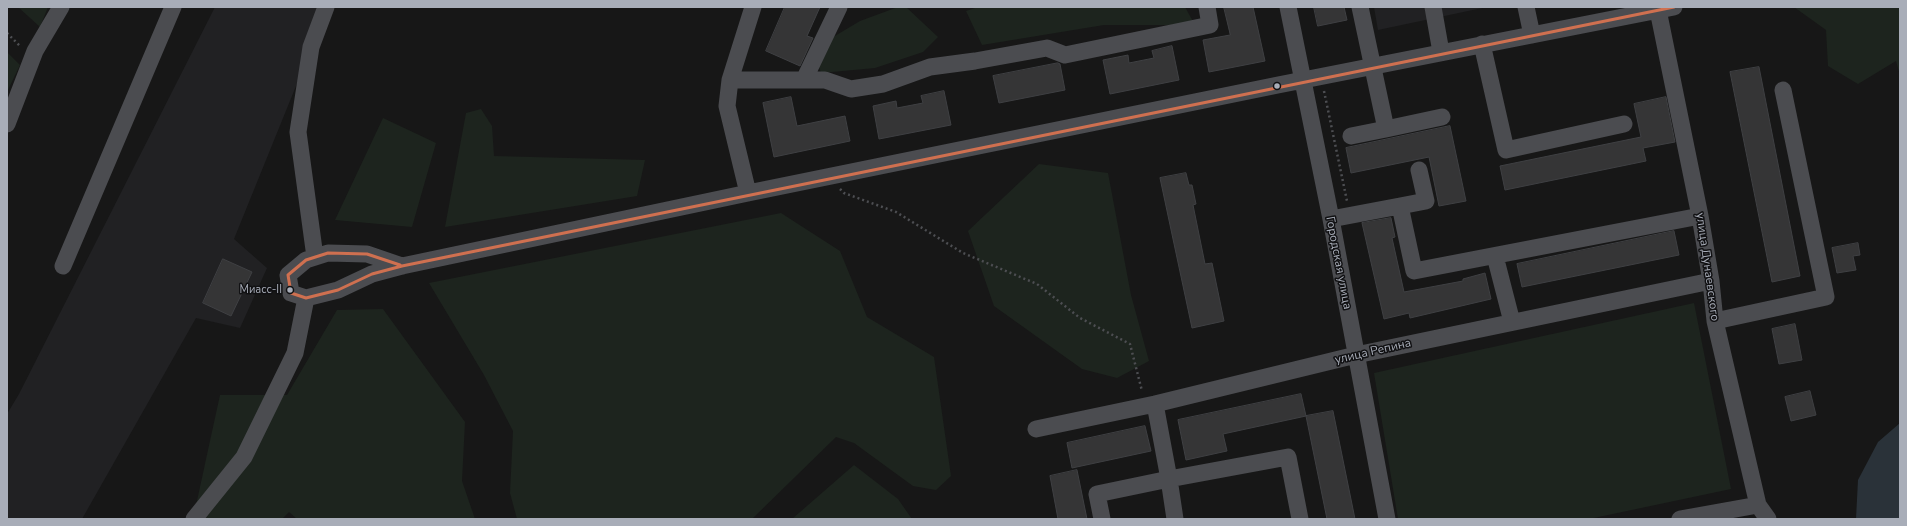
<!DOCTYPE html>
<meta charset="utf-8">
<style>
body{margin:0}
#map{position:relative;width:1907px;height:526px;overflow:hidden;background:#171717;font-family:"Nunito Sans",sans-serif}
canvas{display:block}
.frame{position:absolute;inset:0;border:8px solid #a8adb8;pointer-events:none}
</style>
<div id="map">
<canvas width="1907" height="526"></canvas>
<div class="frame"></div>
</div>
<script>
const ctx = document.querySelector('canvas').getContext('2d');
ctx.lineJoin = 'round';
function fill(path, color) {
  ctx.fillStyle = color;
  ctx.fill(path, 'evenodd');
}
function strokePath(path, color, width, dash) {
  ctx.strokeStyle = color;
  ctx.lineWidth = width;
  ctx.lineCap = dash ? 'butt' : 'round';
  ctx.setLineDash(dash || []);
  ctx.stroke(path);
}
function label(font, color, halo, rows, align = 'center') {
  ctx.font = font + ' "Nunito Sans",sans-serif';
  ctx.lineWidth = 3;
  ctx.setLineDash([]);
  ctx.textBaseline = 'middle';
  ctx.strokeStyle = halo;
  ctx.fillStyle = color;
  for (const [text, x, y, turn = 0] of rows) {
    ctx.save();
    ctx.translate(x, y);
    ctx.rotate((+turn || 0) * Math.PI / 180);
    ctx.textAlign = isNaN(turn) ? turn : align;
    if (halo) ctx.strokeText(text, 0, 0);
    ctx.fillText(text, 0, 0);
    ctx.restore();
  }
}
const built = new Path2D(`
 M215,7h113l-94,232 33,29 -27,60 -44,-10 -114,201h-75v-105l12,-20z
 M1374,7h113l-109,23z`);
const green = new Path2D(`
 M18,7h30l-8,20z
 M898,7h8l32,30 -15,15 -48,16 -54,5 -8,-24 47,-28z
 M978,7h207l10,18h-91l-122,20 -16,-34z
 M1794,7h106v68l-4,-14 -38,23 -30,-18 -2,-36z
 M7,52l13,13 -13,27z
 M481,109l11,17 2,30 151,4 -8,36 -192,31 21,-114z
 M383,118l53,25 -24,84 -77,-7z
 M1039,164l69,9 23,122 18,66 -32,17 -35,-9 -88,-63 -26,-75z
 M781,213l59,38 27,66 67,40 17,119 -15,14 -23,-4 -59,-43 -18,-6 -84,82h-235l-7,-26 3,-62 -29,-56 -55,-92z
 M1694,303l37,186 -142,30h-191l-24,-146z
 M383,309l82,113 -3,59 13,38h-178l-8,-7 -7,7h-89l27,-124h67l50,-85z
 M854,465l44,34 14,20h-120z`);
const water = new Path2D(`
 M1900,423v96h-44l2,-39 20,-38z`);
const building = new Path2D(`
 M785,7h35l-13,29 6,2 -13,28 -34,-15z
 M1224,7h29l12,54 -56,11 -6,-32 27,-5z
 M1314,7h30l3,13 -29,6z
 M1172,46l7,34 -69,14 -7,-34 25,-5 1,8 25,-5 -2,-7z
 M1058,63l2,1 5,26 -66,13 -6,-27z
 M1759,67l41,209 -28,6 -42,-210z
 M944,91l7,34 -72,14 -6,-33 23,-5 1,7 26,-5 -2,-7z
 M791,97l6,29 48,-10 5,25 -76,16 -11,-54z
 M1666,97l9,45 -32,6 3,13 -141,29 -5,-24 141,-29 -7,-33z
 M1450,126l16,75 -27,5 -10,-49 -78,16 -5,-25z
 M1186,173l3,12h3l4,19 -3,1 12,59 7,-1 12,58 -32,7 -32,-150z
 M1391,218l4,19 -3,1 12,54 59,-11v-2l22,-6 6,26 -81,19 -1,-5 -25,6 -22,-96z
 M1674,231l5,24 -157,32 -5,-23z
 M1858,243l2,12 -7,1 3,14 -19,3 -5,-25z
 M223,259l29,13 -21,44 -28,-13z
 M1795,324l7,36 -23,4 -7,-35z
 M1810,391l6,24 -25,6 -6,-24z
 M1301,394l5,22 -83,18 4,17 -41,9 -8,-40z
 M1333,411l22,108h-28l-21,-103z
 M1145,426l6,25 -79,17 -5,-25z
 M1077,470l10,49h-29l-8,-43z`);
const path = new Path2D(`
 M7,33l14,14
 M1324,91l23,110
 M840,189l4,4 52,19 67,41 74,31 43,34 50,26 12,47`);
const minor = new Path2D(`
 M1288,7l43,212 56,300
 M1433,7l8,45
 M1526,7l6,28
 M1658,10l42,206 11,65 4,40 43,184 10,14
 M1482,44l24,106 118,-26
 M730,80h95l26,9 32,-5 47,-17 45,-6 72,-13 18,7 145,-30 -3,-18
 M804,80l35,-73
 M7,124l28,-73 26,-44
 M1386,129l56,-12
 M1351,136l35,-7 -26,-122
 M748,193l-21,-87 3,-26 23,-73
 M1400,206l26,-5 -7,-31
 M1331,219l69,-13 14,65 286,-55
 M1495,256l17,66
 M315,257l-17,-125 13,-85 15,-40
 M63,266l110,-259
 M402,266l-35,-12 -39,-1 -22,7 -18,15 3,18 15,5 32,-8 34,-16 30,-8 346,-73 530,-108 396,-78
 M1715,321l111,-24 -43,-207
 M1036,429l119,-25 201,-49 355,-74
 M194,519l50,-62 51,-104 11,-55
 M1102,519l-5,-25 72,-15 -14,-75
 M1175,519l-6,-40 119,-22 12,62
 M1680,519l78,-14`);
const bus1 = new Path2D(`
 M291,293l15,5 32,-8 34,-16 30,-8c423,-89 847,-175 1272,-259
 M291,293l-3,-18 18,-15 22,-7 39,1 33,11`);
const markers = [
 [1277,86,3.5,"#a8adb8"],
 [290,290,3.5,"#a8adb8"]
];
const busNames = [
 ["Миасс-II",282,290]
];
const streetNames = [
 ["Городская улица",1338,263,79],
 ["улица Дунаевского",1707,267,82],
 ["улица Репина",1373,352,-13]
];
fill(built, '#212123');
fill(green, '#1d241e');
fill(water, '#2a3239');
fill(building, '#353536');
strokePath(building, '#3f4043', 1);
strokePath(path, '#4d4e52', 2.5, [2, 3]);
strokePath(minor, '#4b4c50', 17);
strokePath(bus1, '#cf7050', 3);
for (const [x, y, r, color] of markers) {
  const dot = new Path2D();
  dot.arc(x, y, r, 0, 2 * Math.PI);
  ctx.fillStyle = color;
  ctx.fill(dot);
  strokePath(dot, '#111113', 1.5);
}
label('11px', '#a8adb8', '#111113', busNames, 'right');
label('12px', '#a8adb8', '#111113', streetNames);
</script>
